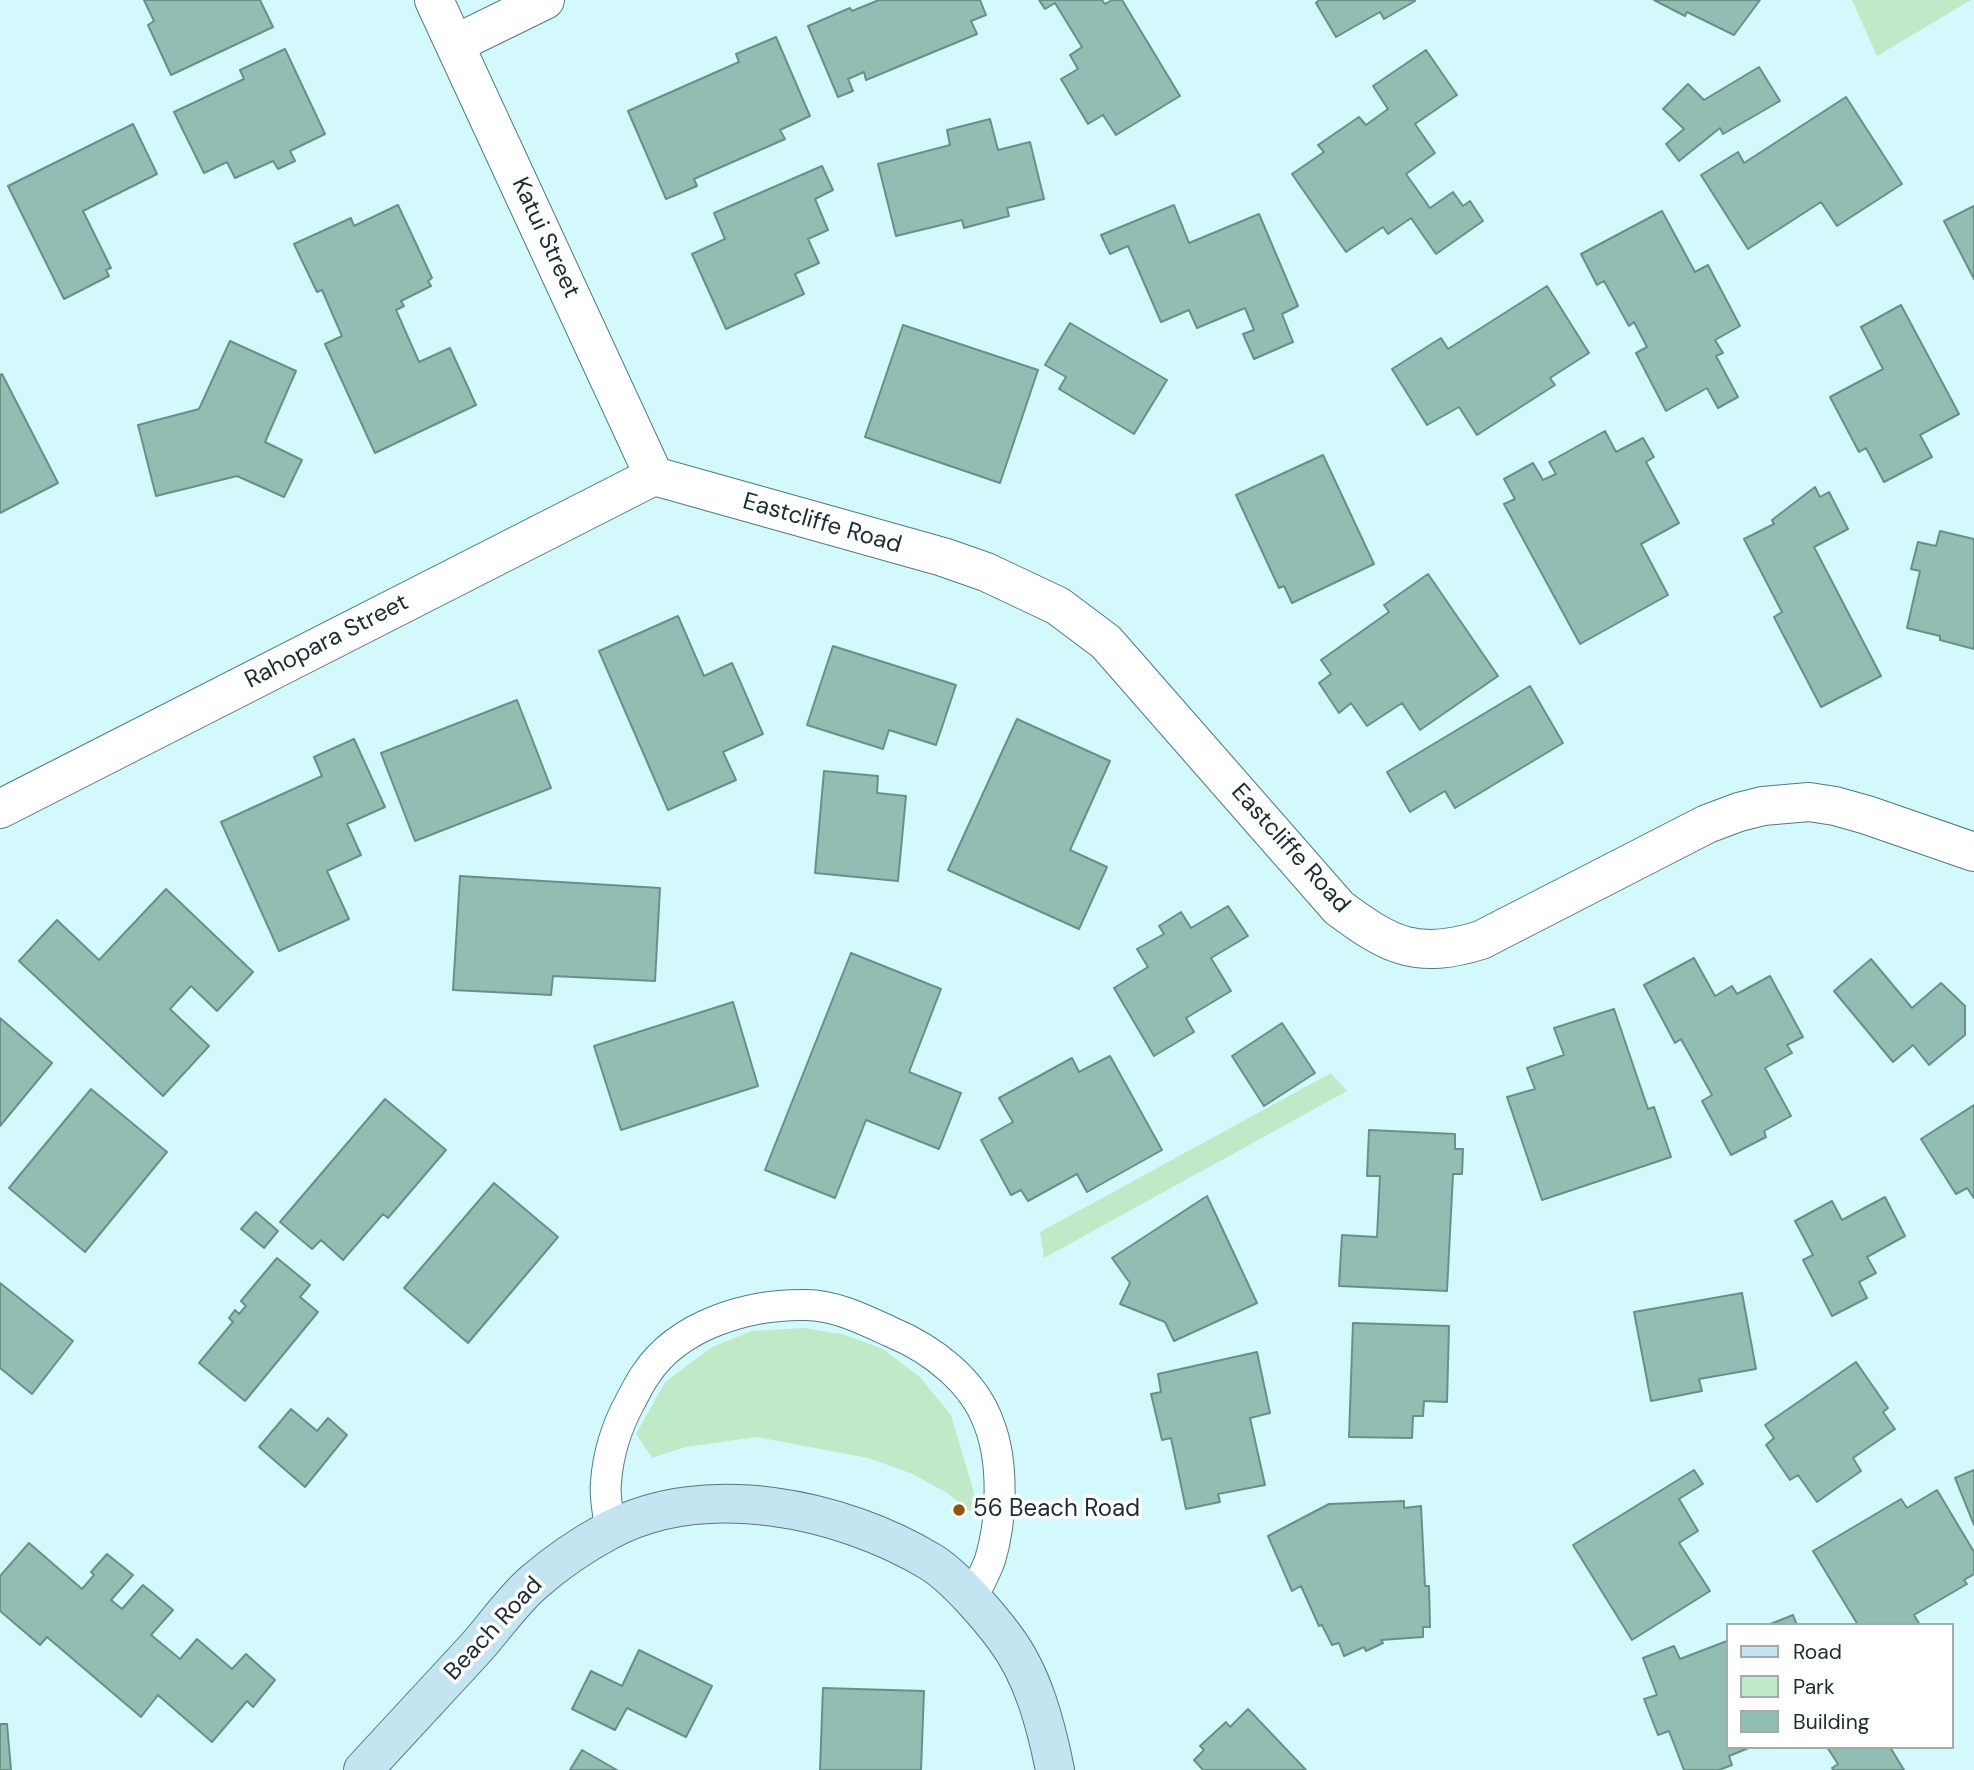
<!DOCTYPE html>
<style>
body{margin:0}
#map{position:relative;width:1974px;height:1770px;overflow:hidden;background:#d3f9fd;font-family:"DM Sans",sans-serif}
canvas{display:block}
.legend{position:absolute;left:1726px;top:1623px;width:228px;height:126px;box-sizing:border-box;background:#fff;border:2px solid #a4abac;margin:0;padding:9px 12px;list-style:none;font-size:21px;color:#1b2d2f}
.legend li{display:flex;align-items:center;gap:14px;height:35px}
.legend b{width:35px;border:2px solid #a4abac}
</style>
<div id="map">
<canvas width="1974" height="1770"></canvas>
<ul class="legend">
<li><b style="height:9px;background:#c4e4f2"></b>Road</li>
<li><b style="height:19px;background:#beeac8"></b>Park</li>
<li><b style="height:19px;background:#92bdb3"></b>Building</li>
</ul>
</div>
<script>
const ctx = document.querySelector('canvas').getContext('2d');
ctx.lineJoin = 'round';
function fill(path, color) {
  ctx.fillStyle = color;
  ctx.fill(path, 'evenodd');
}
function strokePath(path, color, width, dash) {
  ctx.strokeStyle = color;
  ctx.lineWidth = width;
  ctx.lineCap = dash ? 'butt' : 'round';
  ctx.setLineDash(dash || []);
  ctx.stroke(path);
}
function label(font, color, halo, rows, align = 'center') {
  ctx.font = font + ' "DM Sans",sans-serif';
  ctx.lineWidth = 7;
  ctx.setLineDash([]);
  ctx.textBaseline = 'middle';
  ctx.strokeStyle = halo;
  ctx.fillStyle = color;
  for (const [text, x, y, turn = 0] of rows) {
    ctx.save();
    ctx.translate(x, y);
    ctx.rotate((+turn || 0) * Math.PI / 180);
    ctx.textAlign = isNaN(turn) ? turn : align;
    if (halo) ctx.strokeText(text, 0, 0);
    ctx.fillText(text, 0, 0);
    ctx.restore();
  }
}
const green = new Path2D(`
 M1852,0h119l-94,56z
 M1331,1073l16,18 -303,167 -4,-26z
 M804,1328l38,6 41,15 37,28 31,38 23,78v21l-27,-21 -34,-19 -45,-16 -111,-21 -72,10 -33,11 -16,-24 29,-52 47,-35 40,-16z`);
const building = new Path2D(`
 M144,0h116l13,27 -102,48 -23,-50 6,-4z
 M879,0h101l6,15 -15,6 6,13 -111,46 -2,-8 -16,7 5,12 -15,6 -30,-71 42,-18 2,3z
 M1039,0h63l3,4 7,-4h10l58,96 -64,39 -13,-20 -15,9 -27,-45 17,-10 -8,-14 12,-8 -27,-44 -10,6z
 M1319,0h95l1,1 -31,18 -4,-7 -44,25 -20,-34z
 M1654,0h106l-26,35 -47,-23 -2,4z
 M776,37l34,79 -30,14 5,9 -91,40 3,7 -31,13 -38,-88 111,-49 -3,-8z
 M285,49l40,85 -35,17 5,10 -17,8 -5,-8 -38,17 -8,-16 -23,11 -30,-61 70,-33 -4,-9z
 M1426,50l31,45 -42,29 20,29 -29,21 24,34 23,-16 10,14 7,-5 13,20 -47,33 -25,-36 -23,16 -5,-7 -37,25 -54,-78 32,-22 -6,-7 41,-28 7,8 22,-16 -15,-23z
 M1759,67l21,34 -57,33 -3,-6 -41,33 -13,-17 18,-15 -21,-20 25,-25 16,16z
 M1846,97l56,87 -65,42 -16,-24 -73,47 -47,-74 37,-23 6,11z
 M990,119l8,31 32,-8 14,57 -37,9 2,8 -45,12 -2,-8 -66,16 -18,-72 72,-19 -3,-15z
 M133,124l24,50 -74,37 28,57 -5,2 3,6 -45,23 -56,-113z
 M822,166l11,24 -18,9 13,31 -20,9 11,24 -24,11 9,20 -78,35 -34,-75 33,-15 -11,-26z
 M398,205l34,73 -4,3 3,5 -30,15 3,5 -8,4 23,52 31,-14 26,57 -101,48 -50,-109 17,-8 -20,-46 -5,2 -23,-48 57,-26 3,8z
 M1174,205l15,38 70,-29 39,92 -16,8 11,28 -39,17 -11,-25 11,-4 -9,-22 -48,20 -8,-18 -28,12 -33,-76 -18,8 -9,-19z
 M1974,206v73l-30,-58z
 M1662,211l33,61 13,-7 32,61 -25,14 8,13 -7,3 22,41 -20,11 -11,-20 -41,23 -30,-58 11,-6 -13,-25 -5,4 -25,-45 -7,4 -16,-31z
 M1547,286l42,67 -39,25 5,7 -78,50 -18,-28 -32,18 -35,-56 49,-31 7,11z
 M1901,305l58,109 -39,21 12,22 -48,25 -18,-34 -7,4 -29,-55 53,-28 -22,-42z
 M1070,323l97,57 -33,54 -75,-45 7,-12 -21,-12z
 M903,325l135,45 -38,113 -135,-46z
 M230,341l66,30 -31,71 37,18 -18,37 -47,-21 -81,20 -18,-71 61,-16z
 M2,374l56,109 -58,30v-138z
 M1605,431l11,21 27,-14 11,19 -8,5 33,61 -38,21 27,51 -88,49 -76,-140 11,-5 -11,-20 29,-16 10,17 13,-6 -7,-12z
 M1323,455l51,109 -82,39 -8,-17 -5,2 -43,-93z
 M1815,487l5,10 9,-5 19,37 -34,18 67,129 -60,31 -47,-90 8,-5 -38,-73 30,-15 -2,-4z
 M1940,531l34,8v110l-34,-9v-4l-33,-8 13,-57 -9,-2 7,-27 18,4z
 M1428,574l70,102 -78,54 -18,-27 -35,23 -16,-23 -12,10 -20,-30 12,-9 -10,-14 68,-48 -5,-7z
 M678,616l26,60 28,-13 31,71 -40,18 13,28 -68,30 -69,-159z
 M833,646l123,39 -20,60 -47,-15 -6,19 -76,-24z
 M1530,686l33,57 -108,65 -10,-17 -35,21 -23,-40z
 M517,700l34,88 -136,53 -34,-88z
 M1017,719l93,42 -40,89 37,17 -28,62 -131,-59z
 M354,739l31,68 -38,17 14,31 -34,16 22,48 -70,32 -58,-129 101,-46 -8,-19z
 M824,771l54,5 -1,17 29,3 -8,85 -83,-8z
 M460,876l200,12 -5,93 -102,-5 -2,19 -98,-5z
 M166,889l87,83 -36,39 -26,-25 -21,23 39,37 -46,50 -144,-135 38,-41 42,40z
 M1228,906l20,30 -37,22 20,33 -45,27 8,14 -40,24 -40,-68 34,-21 -11,-18 27,-15 -5,-8 22,-14 10,16z
 M851,953l90,36 -32,83 52,21 -22,56 -73,-29 -31,78 -70,-28z
 M1694,958l21,38 17,-10 5,8 33,-18 33,61 -16,8 5,8 -27,15 26,48 -27,15 2,6 -35,18 -29,-54 10,-6 -31,-56 -6,4 -31,-58z
 M1871,959l41,49 29,-25 24,23v29l-36,30 -16,-20 -20,17 -59,-71z
 M733,1002l25,84 -137,44 -27,-84z
 M1614,1009l34,100 6,-2 17,50 -129,43 -35,-103 28,-8 -8,-21 37,-13 -10,-27z
 M0,1018l52,45 -52,63z
 M1282,1023l33,50 -51,33 -32,-50z
 M1110,1056l52,94 -75,42 -10,-18 -49,27 -7,-11 -10,5 -30,-55 32,-18 -14,-24 73,-40 7,14z
 M91,1089l76,63 -82,100 -76,-64z
 M385,1099l61,51 -58,68 -5,-4 -40,46 -22,-20 -9,9 -32,-27z
 M1974,1105v93l-7,-10 -11,6 -35,-55z
 M1369,1130l86,4v15h8l-1,25h-9l-6,117 -108,-5 3,-51 35,2 3,-61h-13z
 M494,1183l64,54 -90,106 -64,-55z
 M1207,1196l50,107 -83,38 -9,-19 -45,-18 10,-21 -18,-25z
 M1885,1197l20,39 -38,21 9,16 -17,9 8,16 -35,18 -29,-56 10,-5 -18,-34 37,-20 10,19z
 M256,1212l22,19 -14,17 -23,-19z
 M277,1258l33,27 -10,12 18,15 -73,89 -46,-38 34,-41 -4,-4 6,-8 4,4 7,-8 -5,-5z
 M0,1283l73,58 -41,53 -32,-26z
 M1742,1293l14,76 -57,10 3,12 -51,10 -17,-89z
 M1353,1323l96,3 -2,76 -23,-1 -1,15h-10l-1,22 -63,-1z
 M1257,1352l13,61 -20,5 15,67 -47,9 2,8 -34,7 -15,-71 -9,2 -11,-46 10,-2 -3,-18z
 M1856,1362l32,46 -5,4 12,17 -42,29 8,13 -44,31 -19,-27 -8,5 -24,-35 8,-7 -9,-13z
 M291,1409l26,22 11,-13 19,17 -42,52 -46,-40z
 M1694,1470l9,14 -24,15 19,32 -19,12 31,48 -78,49 -59,-95z
 M1974,1470v55l-19,-47z
 M1937,1490l37,62v22l-10,6 3,4 -53,31 6,10h-62l-45,-74 88,-52 6,9z
 M1404,1501v7l17,-2 4,80h4l1,41h-7v10l-42,3 2,3 -17,8 -2,-4 -20,9 -5,-13 -7,2 -10,-20 -3,1 -18,-40 -9,5 -24,-55 61,-32z
 M29,1543l53,46 12,-14 -3,-3 16,-18 26,21 -22,25 11,9 21,-24 30,25 -22,25 29,24 17,-20 35,30 14,-15 29,26 -22,27 -6,-6 -35,41 -54,-47 -17,22 -94,-80 -7,8 -40,-34v-35z
 M1793,1615l4,10h-29z
 M1727,1641v106h24l-22,9 3,9 -13,5h-35l-15,-39 -11,4 -14,-36 13,-4 -14,-37 31,-12 6,13z
 M639,1650l73,36 -26,51 -59,-29 -12,22 -43,-21 19,-38 31,15z
 M823,1688l101,3 -3,79h-101z
 M1248,1709l58,61h-103l-9,-10 10,-10 -4,-4 26,-24 4,5z
 M0,1724h7l4,46h-11z
 M1827,1747h63l14,23h-70l-2,-2 6,-4z
 M582,1750l35,20h-47z`);
const service = new Path2D(`
 M610,1530c-1,-15 -6,-32 -4,-48 2,-27 11,-56 24,-80 5,-9 10,-20 16,-28 33,-50 103,-70 160,-69 29,0 59,15 85,27 41,17 83,49 98,92 15,38 13,97 1,136 -5,13 -12,26 -18,39`);
const minor = new Path2D(`
 M434,0l220,476
 M455,44l90,-44
 M654,476l289,81 43,15 72,34 48,36 233,266c51,38 78,52 142,32l226,-116 32,-12 24,-6 46,-4 26,4 32,9 107,37
 M0,809l654,-333`);
const secondary = new Path2D(`
 M363,1770c37,-40 74,-80 111,-120 20,-22 38,-49 60,-68 22,-19 48,-37 74,-51 96,-52 234,-23 323,31 24,15 57,53 74,76 28,37 41,87 50,132`);
const markers = [
 [959,1510,7,"#8c5a05"]
];
const streetNames = [
 ["Katui Street",545,238,65],
 ["Eastcliffe Road",822,524,16],
 ["Rahopara Street",327,642,-27],
 ["Eastcliffe Road",1290,849,48],
 ["Beach Road",494,1629,-47]
];
const poiNames = [
 ["56 Beach Road",973,1510]
];
fill(green, '#beeac8');
fill(building, '#92bdb3');
strokePath(building, '#679187', 2);
strokePath(service, '#4f7b80', 32);
strokePath(minor, '#4f7b80', 40);
strokePath(secondary, '#4f7b80', 40);
strokePath(service, '#fff', 30);
strokePath(minor, '#fff', 38);
strokePath(secondary, '#c4e4f2', 38);
for (const [x, y, r, color] of markers) {
  const dot = new Path2D();
  dot.arc(x, y, r, 0, 2 * Math.PI);
  ctx.fillStyle = color;
  ctx.fill(dot);
  strokePath(dot, '#fff', 2.5);
}
label('24px', '#1b2d2f', '#fff', streetNames);
label('24px', '#1b2d2f', '#fff', poiNames, 'left');
</script>
